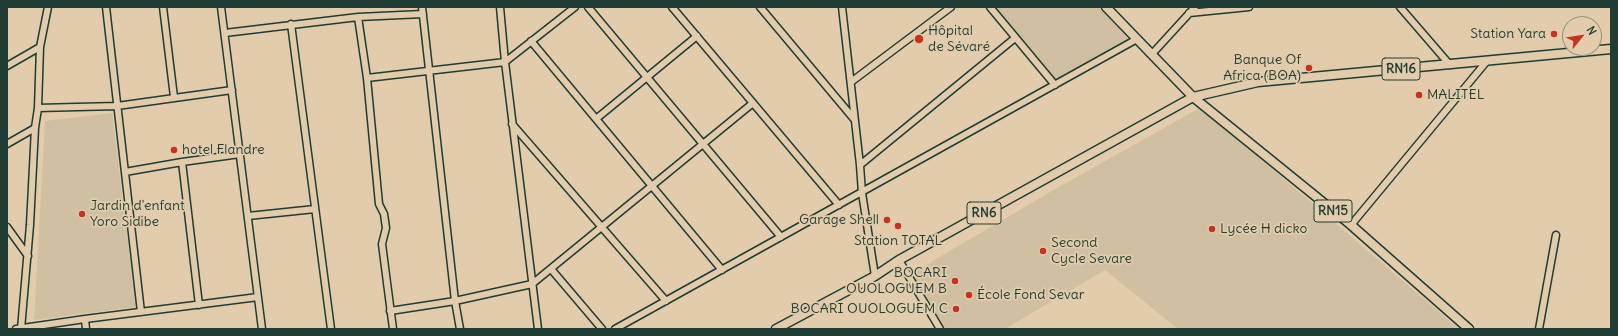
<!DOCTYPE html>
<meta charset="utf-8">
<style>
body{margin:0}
#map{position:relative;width:1618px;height:336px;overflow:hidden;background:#e2ccac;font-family:Delius,sans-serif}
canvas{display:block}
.frame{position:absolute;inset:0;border:8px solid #1f3d34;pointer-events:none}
.north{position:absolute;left:1562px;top:16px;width:40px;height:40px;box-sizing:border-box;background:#e2ccac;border:1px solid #94937c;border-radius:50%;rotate:60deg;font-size:11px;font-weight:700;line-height:16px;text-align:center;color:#1f3d34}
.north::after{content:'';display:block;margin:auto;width:14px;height:18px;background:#c8321e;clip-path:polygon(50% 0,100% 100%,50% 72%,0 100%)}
</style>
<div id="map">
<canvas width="1618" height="336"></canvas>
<div class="frame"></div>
<div class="north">N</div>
</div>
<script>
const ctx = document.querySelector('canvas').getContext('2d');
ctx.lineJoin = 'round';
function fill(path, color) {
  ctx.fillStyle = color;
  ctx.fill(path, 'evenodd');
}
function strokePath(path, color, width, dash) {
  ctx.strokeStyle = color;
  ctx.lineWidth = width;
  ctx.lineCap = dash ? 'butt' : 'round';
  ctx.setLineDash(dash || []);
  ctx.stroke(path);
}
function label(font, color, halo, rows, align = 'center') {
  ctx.font = font + ' Delius,sans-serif';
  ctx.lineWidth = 3.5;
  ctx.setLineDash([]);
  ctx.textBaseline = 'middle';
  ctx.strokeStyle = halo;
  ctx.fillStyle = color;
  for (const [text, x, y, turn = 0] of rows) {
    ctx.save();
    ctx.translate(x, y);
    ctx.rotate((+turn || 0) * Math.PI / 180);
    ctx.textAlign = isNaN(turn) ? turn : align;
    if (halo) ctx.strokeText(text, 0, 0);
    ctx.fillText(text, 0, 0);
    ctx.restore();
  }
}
const built = new Path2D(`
 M994,7h104l31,31 -26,19 -46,27z
 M1198,109l11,6 250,214h-281l-73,-59 -100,59h-64l-32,-54 148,-87z
 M112,113l24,194 -102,13 11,-199z`);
const minor = new Path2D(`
 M106,7l35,305
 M163,7l11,90
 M221,7l41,322
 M422,7l33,294 5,28
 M500,7l5,55 33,267
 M588,7l193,230
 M672,7l167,198
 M760,7l94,112
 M842,7l18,158 2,28 13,83
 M990,7l65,78
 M1400,7l50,58
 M1189,13l60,-6
 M358,17l9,61 12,126 5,10 2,14 -4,16 11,85
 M291,24l40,305
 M225,33l133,-16 65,-3
 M531,41l191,229
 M1152,54l43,-47
 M7,66l33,-19
 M367,78l138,-16 70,-55
 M851,82l100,-75
 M38,108l79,-2 115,-16
 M596,119l101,-83
 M512,124l154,177
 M7,144l28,-16
 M182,162l17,143
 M860,165l155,-127
 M125,172l57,-10 58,-8
 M248,216l67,-7
 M1351,225l136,-164
 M7,227l21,29
 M899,260l41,69
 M551,269l51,60
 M390,311l65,-10 77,-17 221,-181
 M85,319l1,10
 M16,329l69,-10 173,-22
 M21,329l9,-104 5,-97 3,-20 2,-61 8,-40
 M615,329l522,-290
 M1539,329l17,-94`);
const major = new Path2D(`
 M1106,7l87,90 158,128 118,104
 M776,329l99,-53 24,-16 294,-163 65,-15 353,-33`);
const markers = [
 [1554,34,4,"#c8321e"],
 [919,39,5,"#c8321e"],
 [1309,68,4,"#c8321e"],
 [1419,95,4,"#c8321e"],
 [174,150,4,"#c8321e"],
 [82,214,4,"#c8321e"],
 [887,220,4,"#c8321e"],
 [898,226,4,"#c8321e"],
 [1212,229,4,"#c8321e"],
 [1043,251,4,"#c8321e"],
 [955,281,4,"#c8321e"],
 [969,295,4,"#c8321e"],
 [956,309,4,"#c8321e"]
];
const shields = [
 [1401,69,38],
 [1333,211,38],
 [984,213,34]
];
const shieldNames = [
 ["RN16",1401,69],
 ["RN15",1333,211],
 ["RN6",984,213]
];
const poiNames = [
 ["Hôpital",928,31],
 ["de Sévaré",928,47],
 ["Station Yara",1546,34,"right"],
 ["Banque Of",1301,60,"right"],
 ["Africa (BOA)",1301,76,"right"],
 ["MALITEL",1427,95],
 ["hotel Flandre",182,150],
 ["Jardin d'enfant",90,206],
 ["Yoro Sidibe",90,222],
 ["Garage Shell",879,220,"right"],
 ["Lycée H dicko",1220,229],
 ["Station TOTAL",898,241,"center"],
 ["Second",1051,243],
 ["Cycle Sevare",1051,259],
 ["BOCARI",947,273,"right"],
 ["OUOLOGUEM B",947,289,"right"],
 ["École Fond Sevar",977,295],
 ["BOCARI OUOLOGUEM C",948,309,"right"]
];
fill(built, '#d1bfa2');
strokePath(minor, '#1f3d34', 9);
strokePath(major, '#1f3d34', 11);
strokePath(minor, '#e2ccac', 6);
strokePath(major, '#e2ccac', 8);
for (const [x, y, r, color] of markers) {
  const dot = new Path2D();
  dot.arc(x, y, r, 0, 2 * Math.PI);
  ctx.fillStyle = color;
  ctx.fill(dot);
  strokePath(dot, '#e2ccac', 1.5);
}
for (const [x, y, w] of shields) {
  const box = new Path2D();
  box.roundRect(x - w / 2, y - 11, w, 22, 3);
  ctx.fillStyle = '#e2ccac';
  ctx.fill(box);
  strokePath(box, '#1f3d34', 1);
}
label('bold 13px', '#1f3d34', null, shieldNames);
label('14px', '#1f3d34', '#e2ccac', poiNames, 'left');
</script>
